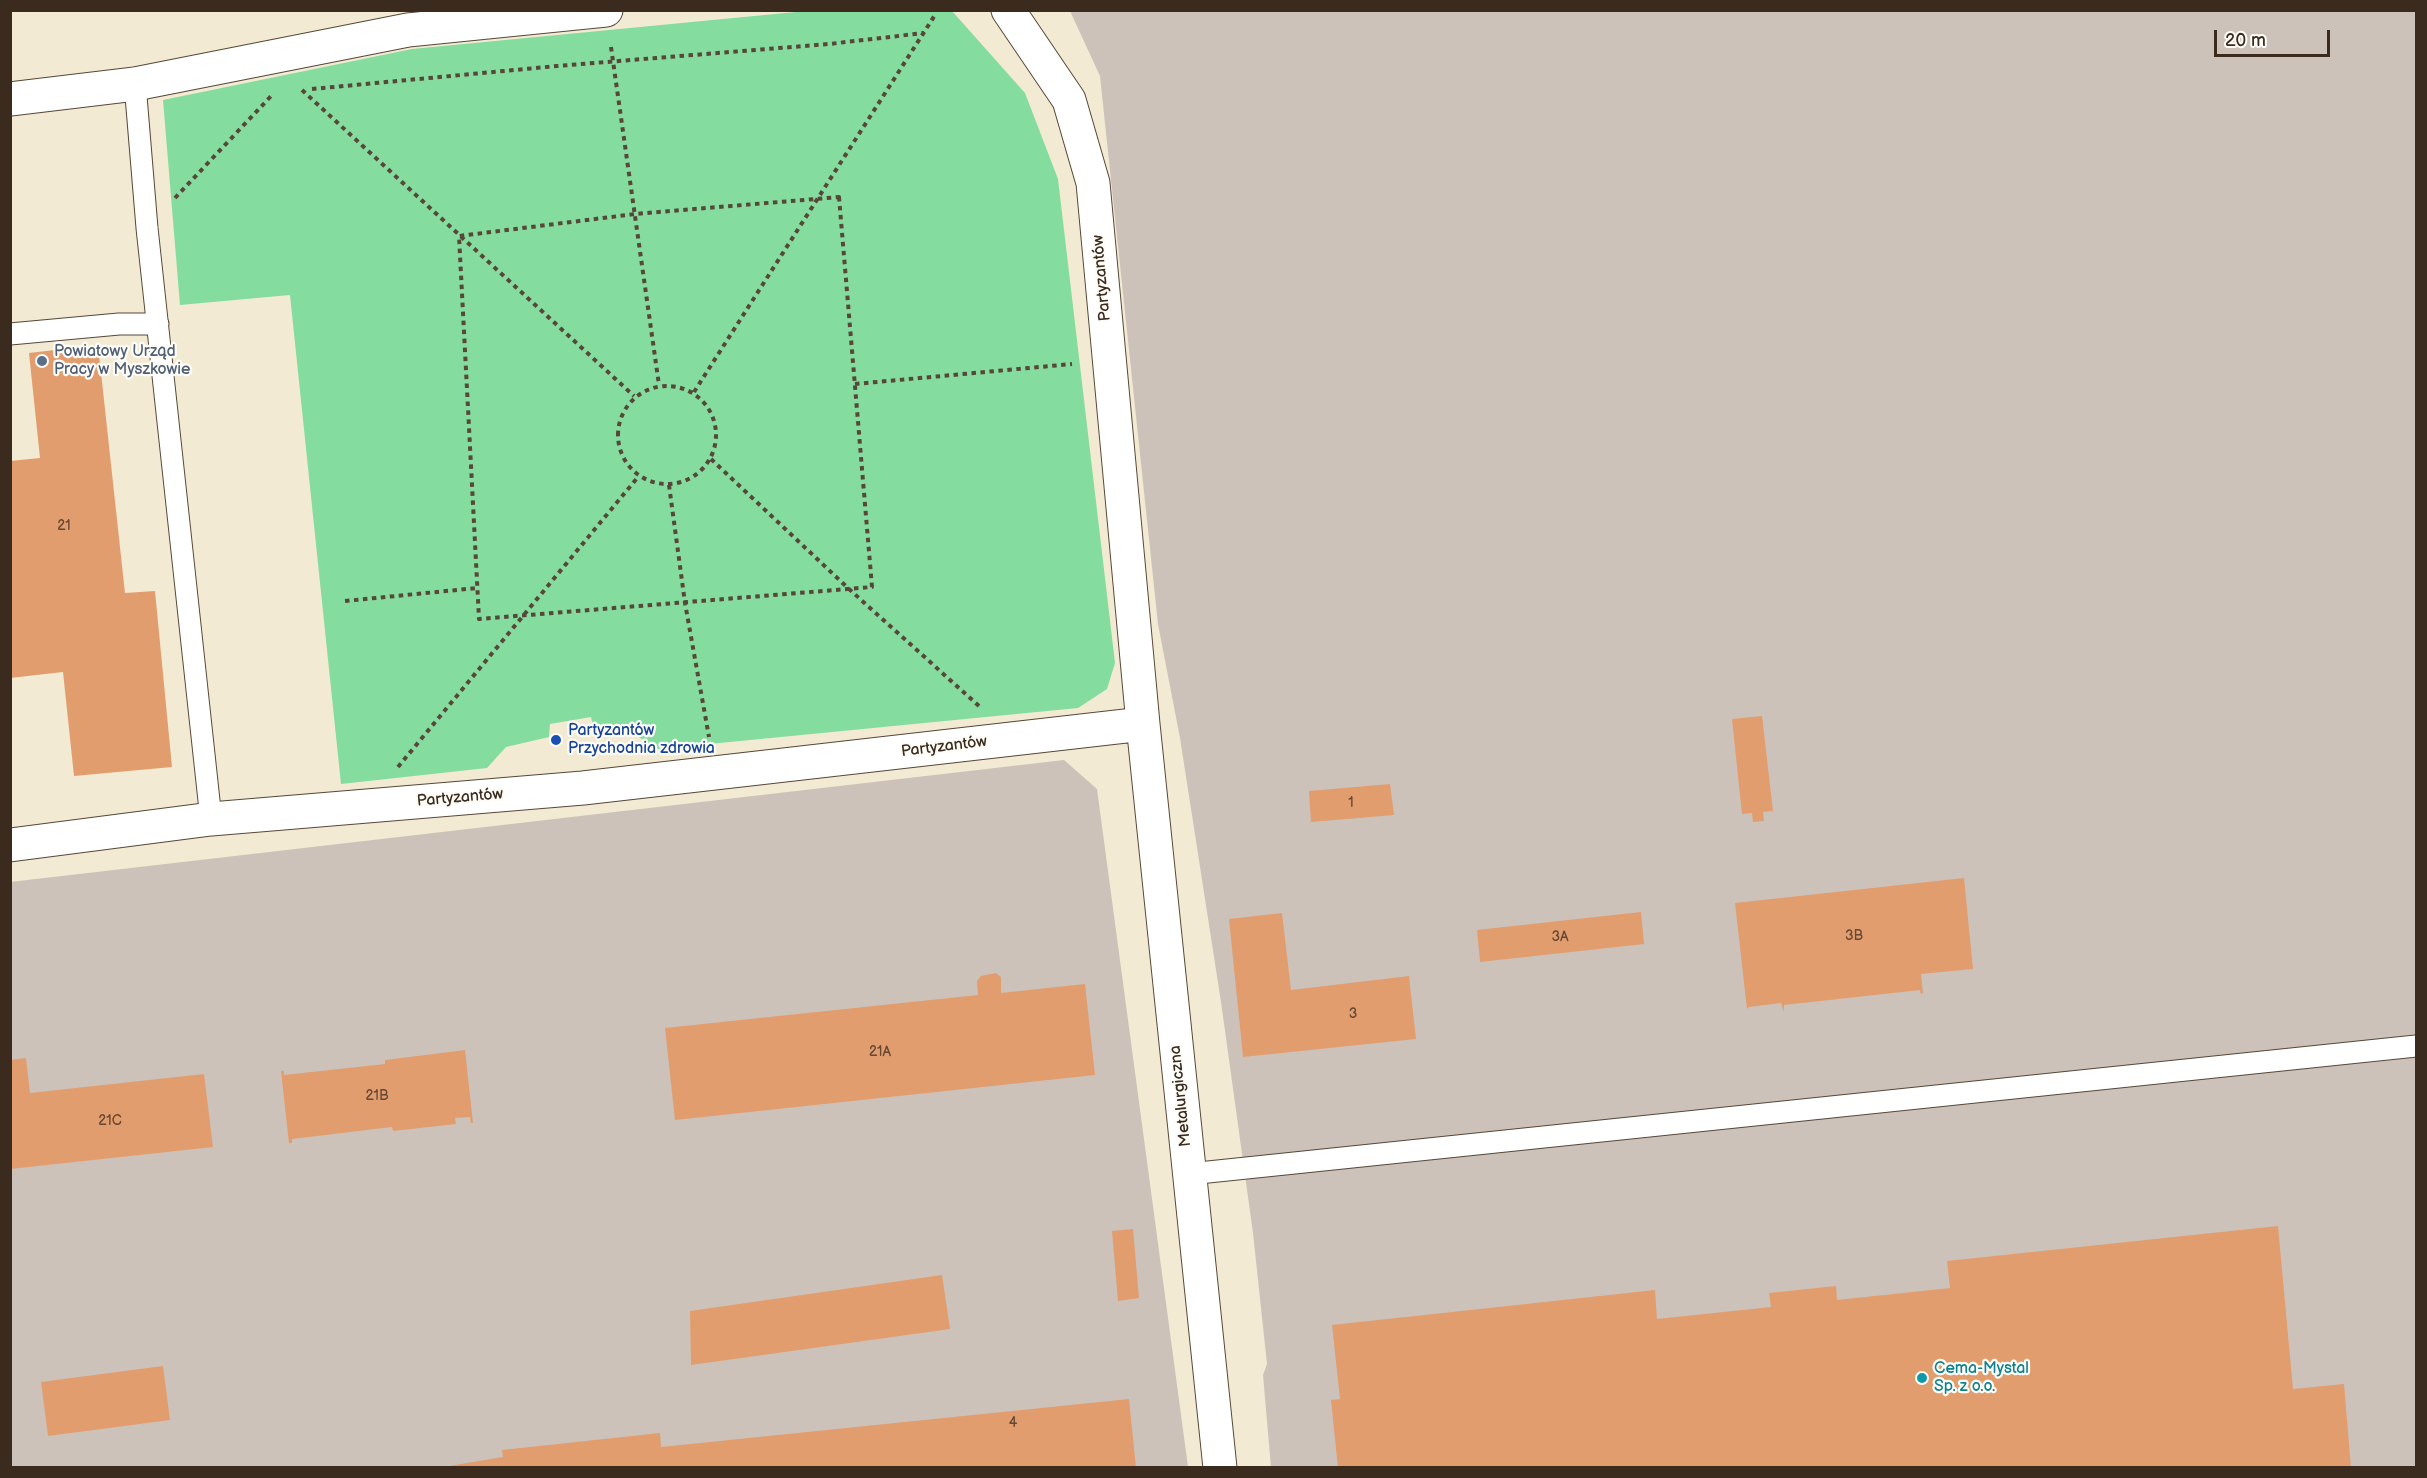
<!DOCTYPE html>
<meta charset="utf-8">
<style>
body{margin:0}
#map{position:relative;width:2427px;height:1478px;overflow:hidden;background:#f2ead2;font-family:"Balsamiq Sans",sans-serif}
canvas{display:block}
.frame{position:absolute;inset:0;border:12px solid #3b2a1e;pointer-events:none}
.scale{position:absolute;left:2214px;top:30px;width:116px;height:27px;box-sizing:border-box;border:3px solid #3b2a1e;border-top:0;padding-left:8px;font-size:18px;line-height:21px;white-space:nowrap;color:#3b2a1e;-webkit-text-stroke:4px #fdfcf7;paint-order:stroke}
</style>
<div id="map">
<canvas width="2427" height="1478"></canvas>
<div class="frame"></div>
<div class="scale">20 m</div>
</div>
<script>
const ctx = document.querySelector('canvas').getContext('2d');
ctx.lineJoin = 'round';
function fill(path, color) {
  ctx.fillStyle = color;
  ctx.fill(path, 'evenodd');
}
function strokePath(path, color, width, dash) {
  ctx.strokeStyle = color;
  ctx.lineWidth = width;
  ctx.lineCap = dash ? 'butt' : 'round';
  ctx.setLineDash(dash || []);
  ctx.stroke(path);
}
function label(font, color, halo, rows, align = 'center') {
  ctx.font = font + ' "Balsamiq Sans",sans-serif';
  ctx.lineWidth = 4.5;
  ctx.setLineDash([]);
  ctx.textBaseline = 'middle';
  ctx.strokeStyle = halo;
  ctx.fillStyle = color;
  for (const [text, x, y, turn = 0] of rows) {
    ctx.save();
    ctx.translate(x, y);
    ctx.rotate((+turn || 0) * Math.PI / 180);
    ctx.textAlign = isNaN(turn) ? turn : align;
    if (halo) ctx.strokeText(text, 0, 0);
    ctx.fillText(text, 0, 0);
    ctx.restore();
  }
}
const industrial = new Path2D(`
 M1070,11h1346v1456h-1145l-8,-92 4,-11 -14,-131 -32,-231 -41,-264 -22,-114 -58,-548z
 M1064,760l33,29 91,678h-1177l-1,-585z`);
const green = new Path2D(`
 M806,11h146l73,82 33,86 57,484 -8,26 -29,19 -420,41 -29,-18 -34,4 -4,-18 -41,7 -1,13 -43,10 -19,21 -146,16 -51,-489 -110,10 -17,-205 249,-51z`);
const building = new Path2D(`
 M98,345l27,248 30,-2 17,176 -98,9 -11,-104 -53,6v-217l30,-3 -11,-105z
 M1762,716l11,95 -10,1 1,9 -11,1 -1,-9 -10,1 -10,-95z
 M1390,784l4,31 -83,7 -2,-31z
 M1964,878l9,91 -52,5 2,19 -2,1 -1,-4 -136,15v7l-3,-9 -32,4 -2,2 -12,-106z
 M1641,912l3,32 -164,18 -3,-32z
 M1282,913l9,77 118,-14 7,63 -173,18 -14,-138z
 M996,973l5,4v16l84,-9 10,91 -420,45 -10,-92 313,-33 -1,-14 4,-5z
 M465,1050l8,73h-2l-1,-6 -15,1 1,6 -63,7 -1,-4 -100,12v4h-3l-8,-72h3v4l101,-11v-4z
 M26,1058l4,35 174,-19 9,73 -203,22v-109z
 M2278,1226l15,163 51,-5 7,84h-1013l-7,-68 9,-1 -8,-74 323,-35 2,29 114,-12 -2,-14 67,-7 1,14 113,-12 -3,-27z
 M1133,1229l6,69 -21,3 -6,-70z
 M942,1275l8,54 -259,36 -1,-54z
 M163,1366l7,54 -122,16 -7,-54z
 M1129,1399l7,69h-699l66,-11 -1,-7 158,-17 1,14z`);
const path = new Path2D(`
 M611,47l48,338
 M312,89l245,-23 272,-22 95,-11
 M302,90l332,306
 M839,197l33,390 -393,32 -20,-383 176,-22z
 M175,198l98,-104
 M855,384l217,-20
 M618 435a49 49 0 1 1 98 0a49 49 0 1 1-98 0Z
 M694,392l241,-377
 M711,459l138,130 130,117
 M669,485l16,118 24,134
 M345,601l132,-13
 M398,767l240,-290`);
const service = new Path2D(`
 M135,84l12,144 64,591
 M10,334l109,-10h39
 M1189,1174l1227,-128`);
const minor = new Path2D(`
 M1008,10l61,90 24,83 50,541 77,744
 M10,99l125,-15 273,-54 198,-20
 M10,845l201,-26 372,-31 560,-64`);
const markers = [
 [42,361,6,"#5c6f8a"],
 [556,740,6,"#1a4fb4"],
 [1922,1378,6,"#0f9aa8"]
];
const numberNames = [
 ["21",64,526],
 ["1",1351,803],
 ["3B",1854,936],
 ["3A",1560,937],
 ["3",1353,1014],
 ["21A",880,1052],
 ["21B",377,1096],
 ["21C",110,1121],
 ["4",1013,1423]
];
const streetNames = [
 ["Partyzantów",1102,278,-95],
 ["Partyzantów",944,747,-7],
 ["Partyzantów",460,798,-5],
 ["Metalurgiczna",1181,1096,-96]
];
const serviceNames = [
 ["Powiatowy Urząd",54,352],
 ["Pracy w Myszkowie",54,370]
];
const transitNames = [
 ["Partyzantów",568,731],
 ["Przychodnia zdrowia",568,749]
];
const cultureNames = [
 ["Cema-Mystal",1934,1369],
 ["Sp. z o.o.",1934,1387]
];
fill(industrial, '#cdc2b9');
fill(green, '#85dc9f');
fill(building, '#e29d6f');
strokePath(service, '#564739', 23);
strokePath(minor, '#564739', 35);
strokePath(path, '#564739', 4, [4.5, 4.5]);
strokePath(service, '#fff', 21);
strokePath(minor, '#fff', 33);
for (const [x, y, r, color] of markers) {
  const dot = new Path2D();
  dot.arc(x, y, r, 0, 2 * Math.PI);
  ctx.fillStyle = color;
  ctx.fill(dot);
  strokePath(dot, '#fdfcf7', 2);
}
label('14px', '#654732', null, numberNames);
label('16px', '#3b2a1e', '#fdfcf7', streetNames);
label('16px', '#4e5e75', '#fdfcf7', serviceNames, 'left');
label('16px', '#164399', '#fdfcf7', transitNames, 'left');
label('16px', '#0d838f', '#fdfcf7', cultureNames, 'left');
</script>
